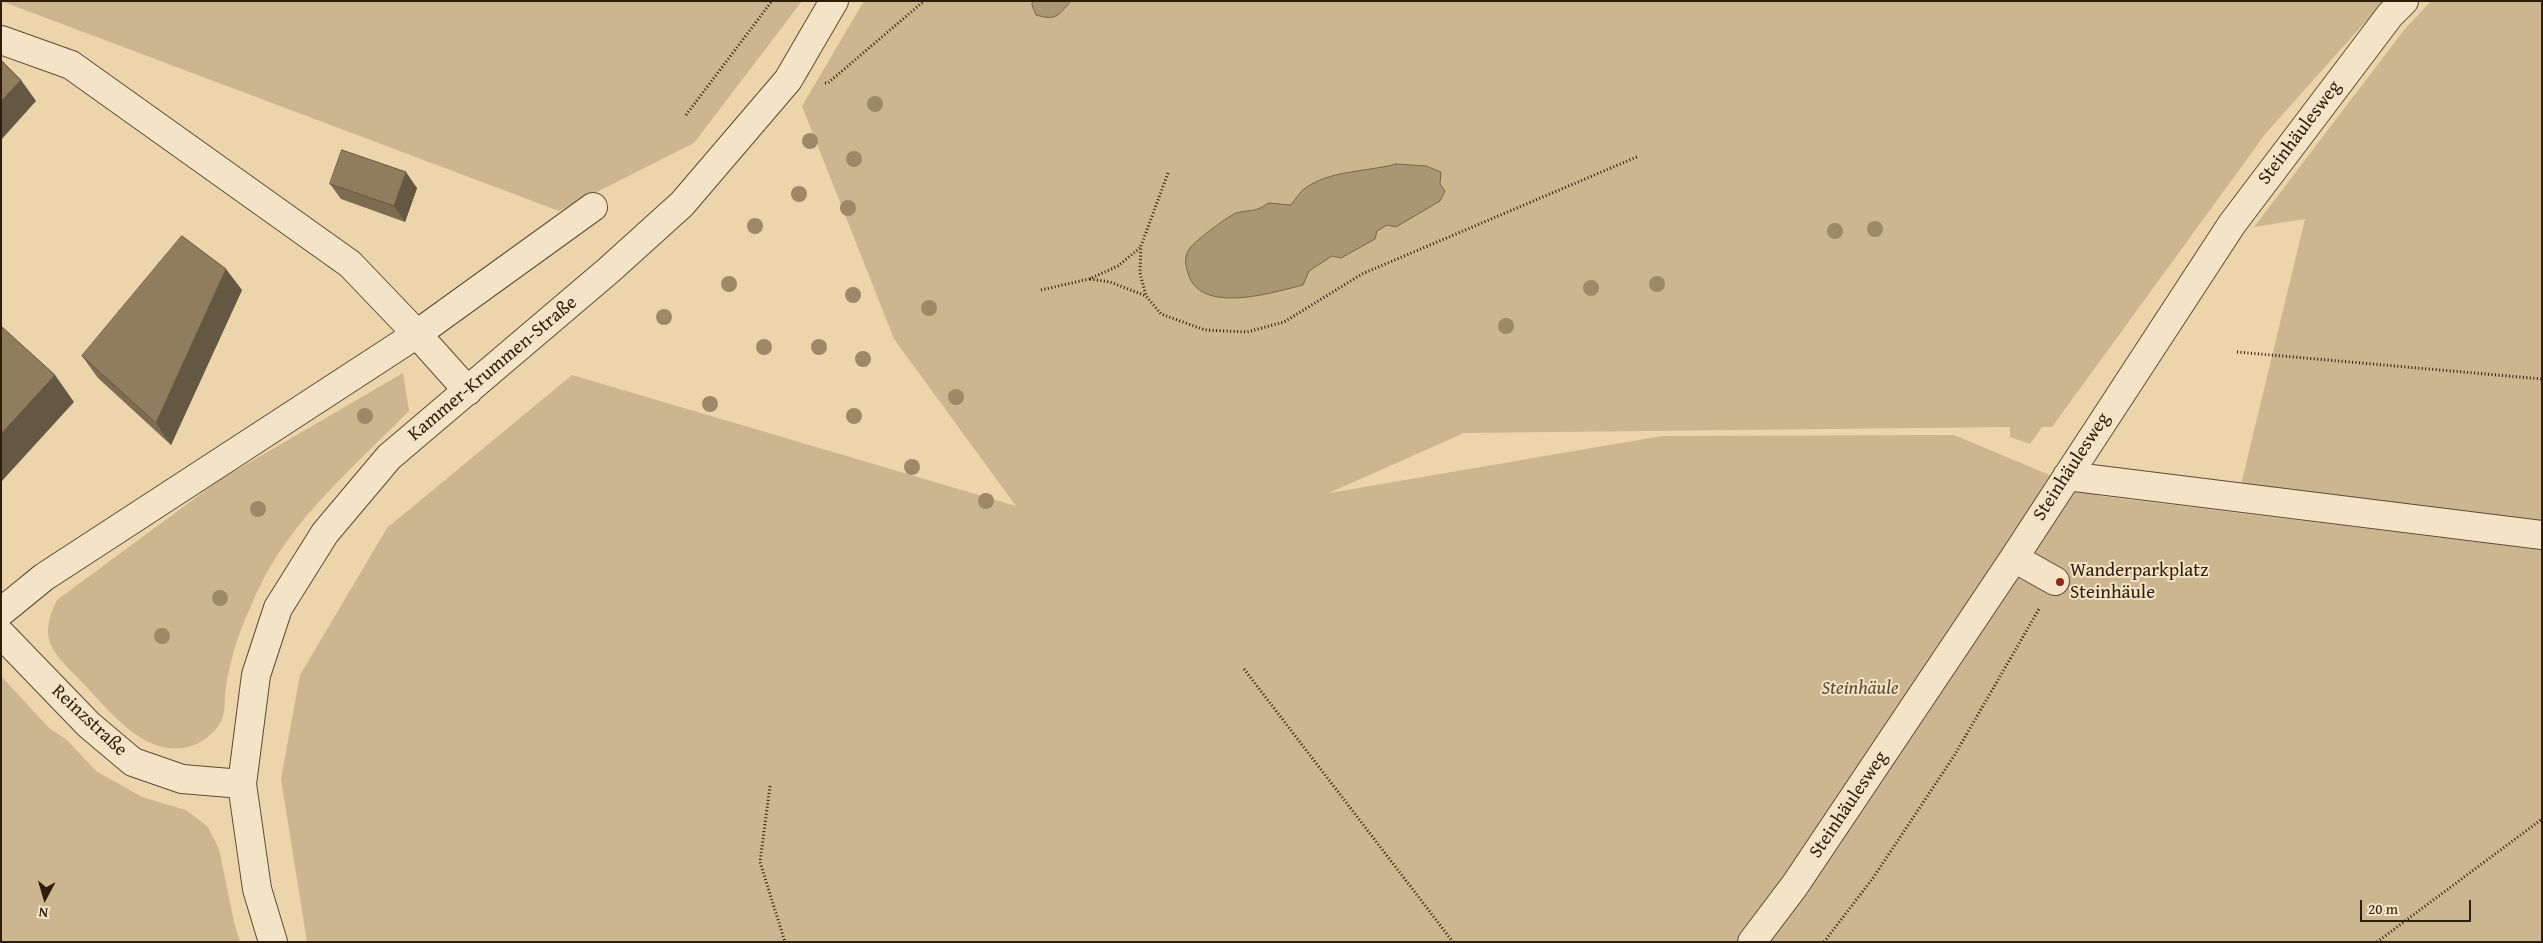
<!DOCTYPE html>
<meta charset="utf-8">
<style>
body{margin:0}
#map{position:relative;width:2543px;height:943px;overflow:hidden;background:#ecd5ab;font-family:"Gentium Book Plus",serif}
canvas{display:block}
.frame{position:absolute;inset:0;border:2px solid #2d1d0a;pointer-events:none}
.north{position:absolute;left:20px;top:873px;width:50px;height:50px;-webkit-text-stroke:4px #f3e4c8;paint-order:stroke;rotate:186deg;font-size:14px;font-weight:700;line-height:20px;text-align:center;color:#2d1d0a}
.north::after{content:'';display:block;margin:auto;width:18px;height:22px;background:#2d1d0a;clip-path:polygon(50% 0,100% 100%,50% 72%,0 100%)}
.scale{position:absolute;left:2360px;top:900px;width:111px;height:22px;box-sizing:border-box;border:2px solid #2d1d0a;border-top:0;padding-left:6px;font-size:15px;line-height:18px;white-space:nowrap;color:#2d1d0a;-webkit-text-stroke:4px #f3e4c8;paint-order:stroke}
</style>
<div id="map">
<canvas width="2543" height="943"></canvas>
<div class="frame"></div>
<div class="north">N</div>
<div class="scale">20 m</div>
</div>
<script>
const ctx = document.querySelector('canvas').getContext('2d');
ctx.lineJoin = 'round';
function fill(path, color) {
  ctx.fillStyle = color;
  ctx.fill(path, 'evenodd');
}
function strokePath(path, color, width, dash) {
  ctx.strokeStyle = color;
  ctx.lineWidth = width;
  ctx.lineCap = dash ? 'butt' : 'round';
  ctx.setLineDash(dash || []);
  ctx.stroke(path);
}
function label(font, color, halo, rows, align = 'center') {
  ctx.font = font + ' "Gentium Book Plus",serif';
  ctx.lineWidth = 4;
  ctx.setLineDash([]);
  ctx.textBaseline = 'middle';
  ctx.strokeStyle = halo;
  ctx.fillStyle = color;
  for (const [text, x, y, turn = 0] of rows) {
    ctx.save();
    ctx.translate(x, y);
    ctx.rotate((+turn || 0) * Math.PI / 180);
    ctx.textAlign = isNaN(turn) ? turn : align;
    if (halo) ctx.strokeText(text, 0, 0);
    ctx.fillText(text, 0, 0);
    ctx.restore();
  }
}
const green = new Path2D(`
 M1,1h801l-108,142 -135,68z
 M864,1h1520l-118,132 -214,294h-10l-12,17 -20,-7v-10l-546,6 -135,60 333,-57 292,-1 146,61 442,54v392h-2235l-26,-163 19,-104 87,-147 185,-153 444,131 -122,-167 -92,-233z
 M2431,1h111v523l-302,-35 65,-270 -51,8 150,-197z
 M403,373l6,38c-46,47 -99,92 -134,148 -13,20 -24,46 -33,68 -7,18 -13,40 -16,59 -2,10 0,24 -4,33 -5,13 -21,25 -34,28 -46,11 -82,-41 -110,-69 -27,-27 -40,-40 -21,-78l164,-121z
 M1,676l48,52 18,12 29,31 46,26 44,13 22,17 11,22 15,73 6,20h-239z`);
const water = new Path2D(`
 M1033,1h38c-13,15 -15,20 -35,14l-4,-10z
 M1396,164l30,2 15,6 -1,12 5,7 -5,10 -44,26 -9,-2 -10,6 -2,8 -34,19 -9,-2 -23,15 -6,14c-29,7 -103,31 -115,-12 -3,-9 -4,-17 2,-25 6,-8 37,-31 46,-35 14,-4 20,0 32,-10l23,2c4,-5 8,-12 13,-16 25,-19 63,-17 92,-25z`);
const path = new Path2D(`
 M825,83h3l96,-82
 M686,115l86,-114
 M1168,173l-27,73 -1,27 6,23 15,18 44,16 42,2 37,-10 78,-48 277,-118
 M1090,279l20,3 36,14
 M1041,290l48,-11 29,-13 23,-19
 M2237,352l305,27
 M1244,669l209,273
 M770,786l-10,76 25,80
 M1824,942l49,-64 81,-122 85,-147
 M2377,942l165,-123`);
const minor = new Path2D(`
 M1,40l70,25 279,199 67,70 176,-127
 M2067,476l475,59
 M2014,558l41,23
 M1,612l43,-35 373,-243 51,57
 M1,634l88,91 44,37 49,17 60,5
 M273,942l-16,-53 -15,-105 14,-109 22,-67 47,-75 64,-76 220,-187 73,-66 106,-124 46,-79
 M1752,942l43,-57 219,-327 218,-334 158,-209 14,-14`);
const trees = [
 [875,104],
 [810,141],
 [854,159],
 [799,194],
 [848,208],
 [755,226],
 [1875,229],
 [1835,231],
 [729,284],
 [1657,284],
 [1591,288],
 [853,295],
 [929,308],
 [664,317],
 [1506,326],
 [764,347],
 [819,347],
 [863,359],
 [956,397],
 [710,404],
 [365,416],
 [854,416],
 [912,467],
 [986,501],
 [258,509],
 [220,598],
 [162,636]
];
const wall = new Path2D(`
 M330,184l87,4 -12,34 -64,-23z
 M242,290l-71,155 -73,-67 -16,-22z`);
const shadedWall = new Path2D(`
 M21,80l15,21 -35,39v-39z
 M406,172l11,16 -12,34 -11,-16z
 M226,269l16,21 -71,155 -15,-22z
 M55,375l19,27 -73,80v-48z`);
const building = new Path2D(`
 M1,60l20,20 -20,21z
 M342,150l64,22 -12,34 -64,-22z
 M182,236l44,33 -70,154 -74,-67z
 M1,326l54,49 -54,59z`);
const markers = [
 [2060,582,5,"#8f2418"]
];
const streetNames = [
 ["Steinhäulesweg",2300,133,-53],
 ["Kammer-Krummen-Straße",493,369,-40],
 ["Steinhäulesweg",2072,467,-57],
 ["Reinzstraße",89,721,43],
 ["Steinhäulesweg",1849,805,-56]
];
const poiNames = [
 ["Wanderparkplatz",2070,571],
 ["Steinhäule",2070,593]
];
const parkNames = [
 ["Steinhäule",1860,689]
];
fill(green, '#ccb690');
fill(water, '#ab9674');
strokePath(water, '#79664a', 1);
strokePath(minor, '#5d4b32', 30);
strokePath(path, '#2d1d0a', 3, [1, 2.5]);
strokePath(minor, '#f3e4c8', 28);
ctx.fillStyle = '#9d8968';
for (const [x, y] of trees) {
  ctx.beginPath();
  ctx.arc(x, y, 8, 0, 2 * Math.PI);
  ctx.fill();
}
fill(wall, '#7c6c51');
fill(shadedWall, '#655842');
fill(building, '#907d5e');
strokePath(building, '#655842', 1);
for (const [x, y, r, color] of markers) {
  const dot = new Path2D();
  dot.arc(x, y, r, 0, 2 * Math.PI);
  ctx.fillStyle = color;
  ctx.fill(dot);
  strokePath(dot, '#f3e4c8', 2);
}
label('19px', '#2d1d0a', '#f3e4c8', streetNames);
label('19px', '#2d1d0a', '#f3e4c8', poiNames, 'left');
label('italic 19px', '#5d4b32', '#f3e4c8', parkNames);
</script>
